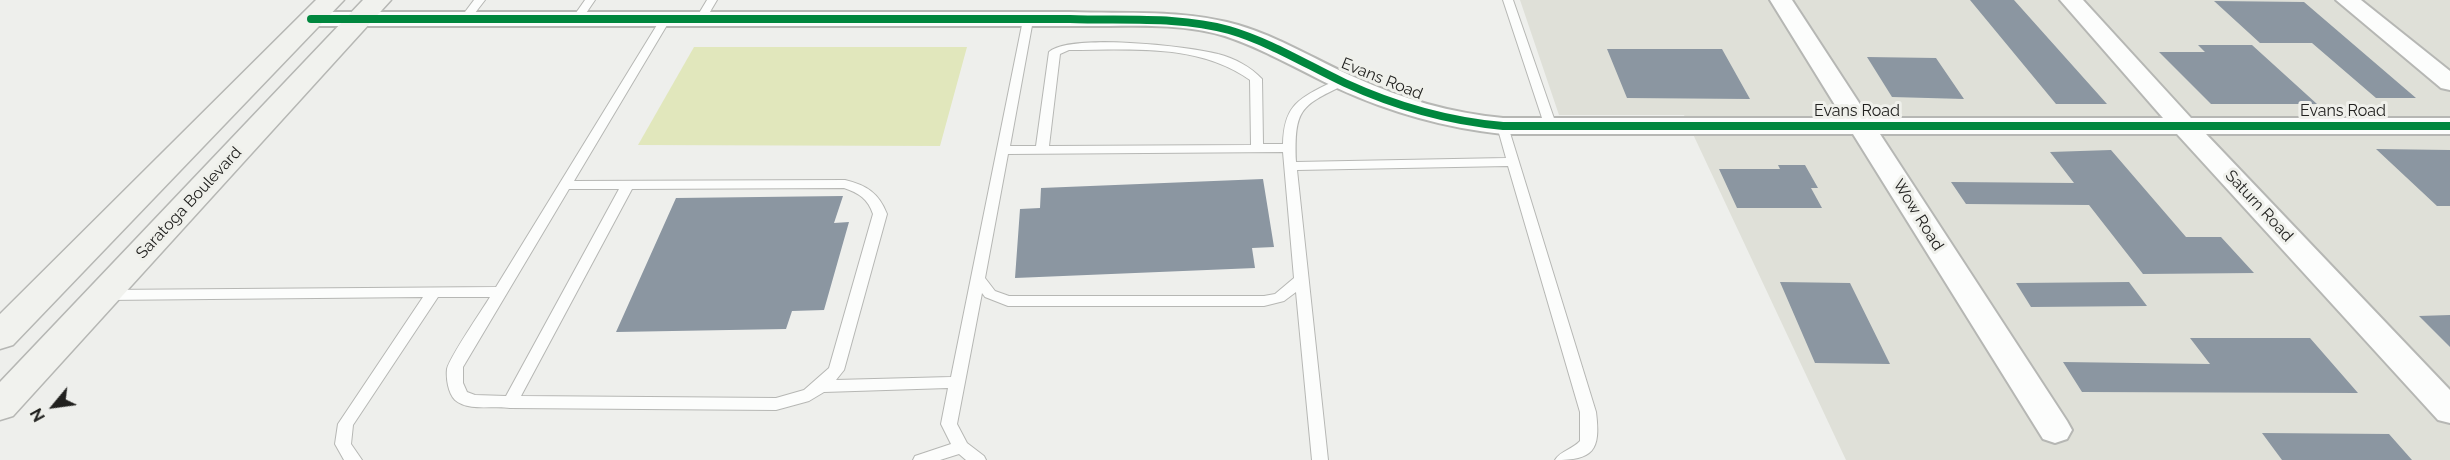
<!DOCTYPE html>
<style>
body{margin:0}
#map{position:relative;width:2450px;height:460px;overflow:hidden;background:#eeefec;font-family:Raleway,sans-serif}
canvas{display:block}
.north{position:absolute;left:24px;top:376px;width:60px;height:60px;-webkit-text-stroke:4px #eff0eb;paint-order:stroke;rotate:241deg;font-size:16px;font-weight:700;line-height:24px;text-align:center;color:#21211f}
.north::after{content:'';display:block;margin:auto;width:21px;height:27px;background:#21211f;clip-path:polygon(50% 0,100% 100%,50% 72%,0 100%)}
</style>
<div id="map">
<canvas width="2450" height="460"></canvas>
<div class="north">N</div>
</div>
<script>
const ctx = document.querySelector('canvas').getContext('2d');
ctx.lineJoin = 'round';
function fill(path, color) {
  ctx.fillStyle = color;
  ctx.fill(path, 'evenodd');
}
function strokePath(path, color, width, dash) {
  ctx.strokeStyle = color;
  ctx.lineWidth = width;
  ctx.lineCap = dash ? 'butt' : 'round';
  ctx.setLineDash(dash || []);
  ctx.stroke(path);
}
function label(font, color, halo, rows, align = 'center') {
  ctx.font = font + ' Raleway,sans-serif';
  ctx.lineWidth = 6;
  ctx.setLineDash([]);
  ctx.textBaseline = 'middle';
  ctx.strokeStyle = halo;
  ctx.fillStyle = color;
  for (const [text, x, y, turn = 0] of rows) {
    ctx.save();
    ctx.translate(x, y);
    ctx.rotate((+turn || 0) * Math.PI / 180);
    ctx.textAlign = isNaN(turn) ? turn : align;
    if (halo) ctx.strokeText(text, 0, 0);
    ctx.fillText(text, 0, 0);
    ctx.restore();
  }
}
const built = new Path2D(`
 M1520,0h930v460h-604l-162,-345h-125z`);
const green = new Path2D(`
 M694,47h273l-27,99 -302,-1z`);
const building = new Path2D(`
 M1970,0h44l93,104h-51z
 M2214,1l90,1 112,96h-40l-64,-55h-52z
 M2198,45h54l65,59h-106l-52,-52h46z
 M1607,49h115l28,50 -123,-1z
 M1867,57l69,1 28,41 -72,-2z
 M2376,149l74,1v56h-13z
 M2111,150l75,87h35l33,36 -111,1 -54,-69 -123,-1 -15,-22 123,1 -24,-31z
 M1778,165h27l13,23h-7l11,20h-85l-18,-39h61z
 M1263,179l11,68 -22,1 3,20 -240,10 5,-69 20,-1 1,-20z
 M843,196l-9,27 15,-1 -25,88 -32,1 -6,18 -170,3 60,-134z
 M1780,282l70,1 40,81 -75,-1z
 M2129,282l18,24 -116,1 -15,-24z
 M2450,315v32l-31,-31z
 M2190,338h120l48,55 -276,-1 -19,-30 147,2z
 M2262,433l127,1 23,26h-130z`);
const lane = new Path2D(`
 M474,0h11l-17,22h-8l-1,-2z
 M585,0h10l-15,22h-8l-1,-2z
 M707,0h10l-13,22h-8l-1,-2z
 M1503,0h10l44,127 -2,3h-8l-2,-3z
 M665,17l5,3 -96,161 271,-1c21,5 34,13 42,34l-43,156 -8,10 115,-3 72,-357 5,-3 5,3 -23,126h26l13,-94c21,-19 140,-6 169,2 16,4 33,13 44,25l1,65h20c1,-35 12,-44 43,-59 8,-3 14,-8 22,-6l2,2 -2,2c-47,23 -54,24 -52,79l210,-4 -9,-32 6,-4 4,1 89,289c5,39 -3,48 -41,48 5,-9 18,-11 25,-19v-29l-72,-246 -211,4 31,290h-16l-16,-168 -12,9 -20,5h-256l-23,-9 -3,-4 -25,131 10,19 17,13 2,4h-20l-7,-6 -19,6h-27l2,-4 36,-12 -10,-20 7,-36 -124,4 -15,9 -33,9 -266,-2c-16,-3 -41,4 -55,-8 -7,-7 -9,-22 -8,-31 2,-11 35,-59 43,-72h-52l-85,128 -2,19 11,16h-18l-9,-16 3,-20 85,-127 -318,3 -7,-5 7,-5 391,-3 164,-267zM1069,50c62,0 129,-7 181,30l1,65 -202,1 11,-92zM1283,152l11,126 -19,16 -11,2h-255l-14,-5 -10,-13 23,-124zM844,188c15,5 24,11 29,26l-44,154 -25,22 -28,8 -255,-2 111,-207zM569,189h50l-113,207 -31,-1 -8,-3 -4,-9v-16z`);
const street = new Path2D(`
 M1770,0h22l77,118h294l-103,-118h23l108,118h259v16h-244l244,256v33l-12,-3 -261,-286h-297l187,287 5,9 -5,9 -12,4 -12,-4 -190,-305h-350c-57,-6 -114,-22 -166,-46 -38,-18 -73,-39 -112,-52 -49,-15 -105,-9 -155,-10h-759l-8,-2 -4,-5 4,-5 8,-2h759c55,2 114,-3 168,13 41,12 78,35 116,52 48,22 97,36 149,41h340z
 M2336,0h25l89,71v19l-9,-2z`);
const secondary = new Path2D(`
 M316,0h28l-331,345 -13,4v-35z
 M363,0h28l-378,416 -13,4v-38z`);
const cycleway = new Path2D(`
 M311,19h759c52,2 108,-3 159,11 41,12 78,35 116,53 50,23 103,38 158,43h947`);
const streetNames = [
 ["Evans Road",1382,79,22],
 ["Evans Road",1857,111],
 ["Evans Road",2343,111],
 ["Saratoga Boulevard",189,203,-47],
 ["Saturn Road",2259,206,47],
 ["Wow Road",1918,215,58]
];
fill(built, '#dfe0d8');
fill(green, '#e1e7bc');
fill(building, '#8b96a1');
strokePath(lane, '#b6b7b4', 2);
strokePath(street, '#b6b7b4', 4);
strokePath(secondary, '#b6b7b4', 3);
fill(lane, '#fcfdfc');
fill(street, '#fcfdfc');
fill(secondary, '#f1f2ee');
strokePath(cycleway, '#00873e', 8);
label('16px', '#21211f', '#eff0eb', streetNames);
</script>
